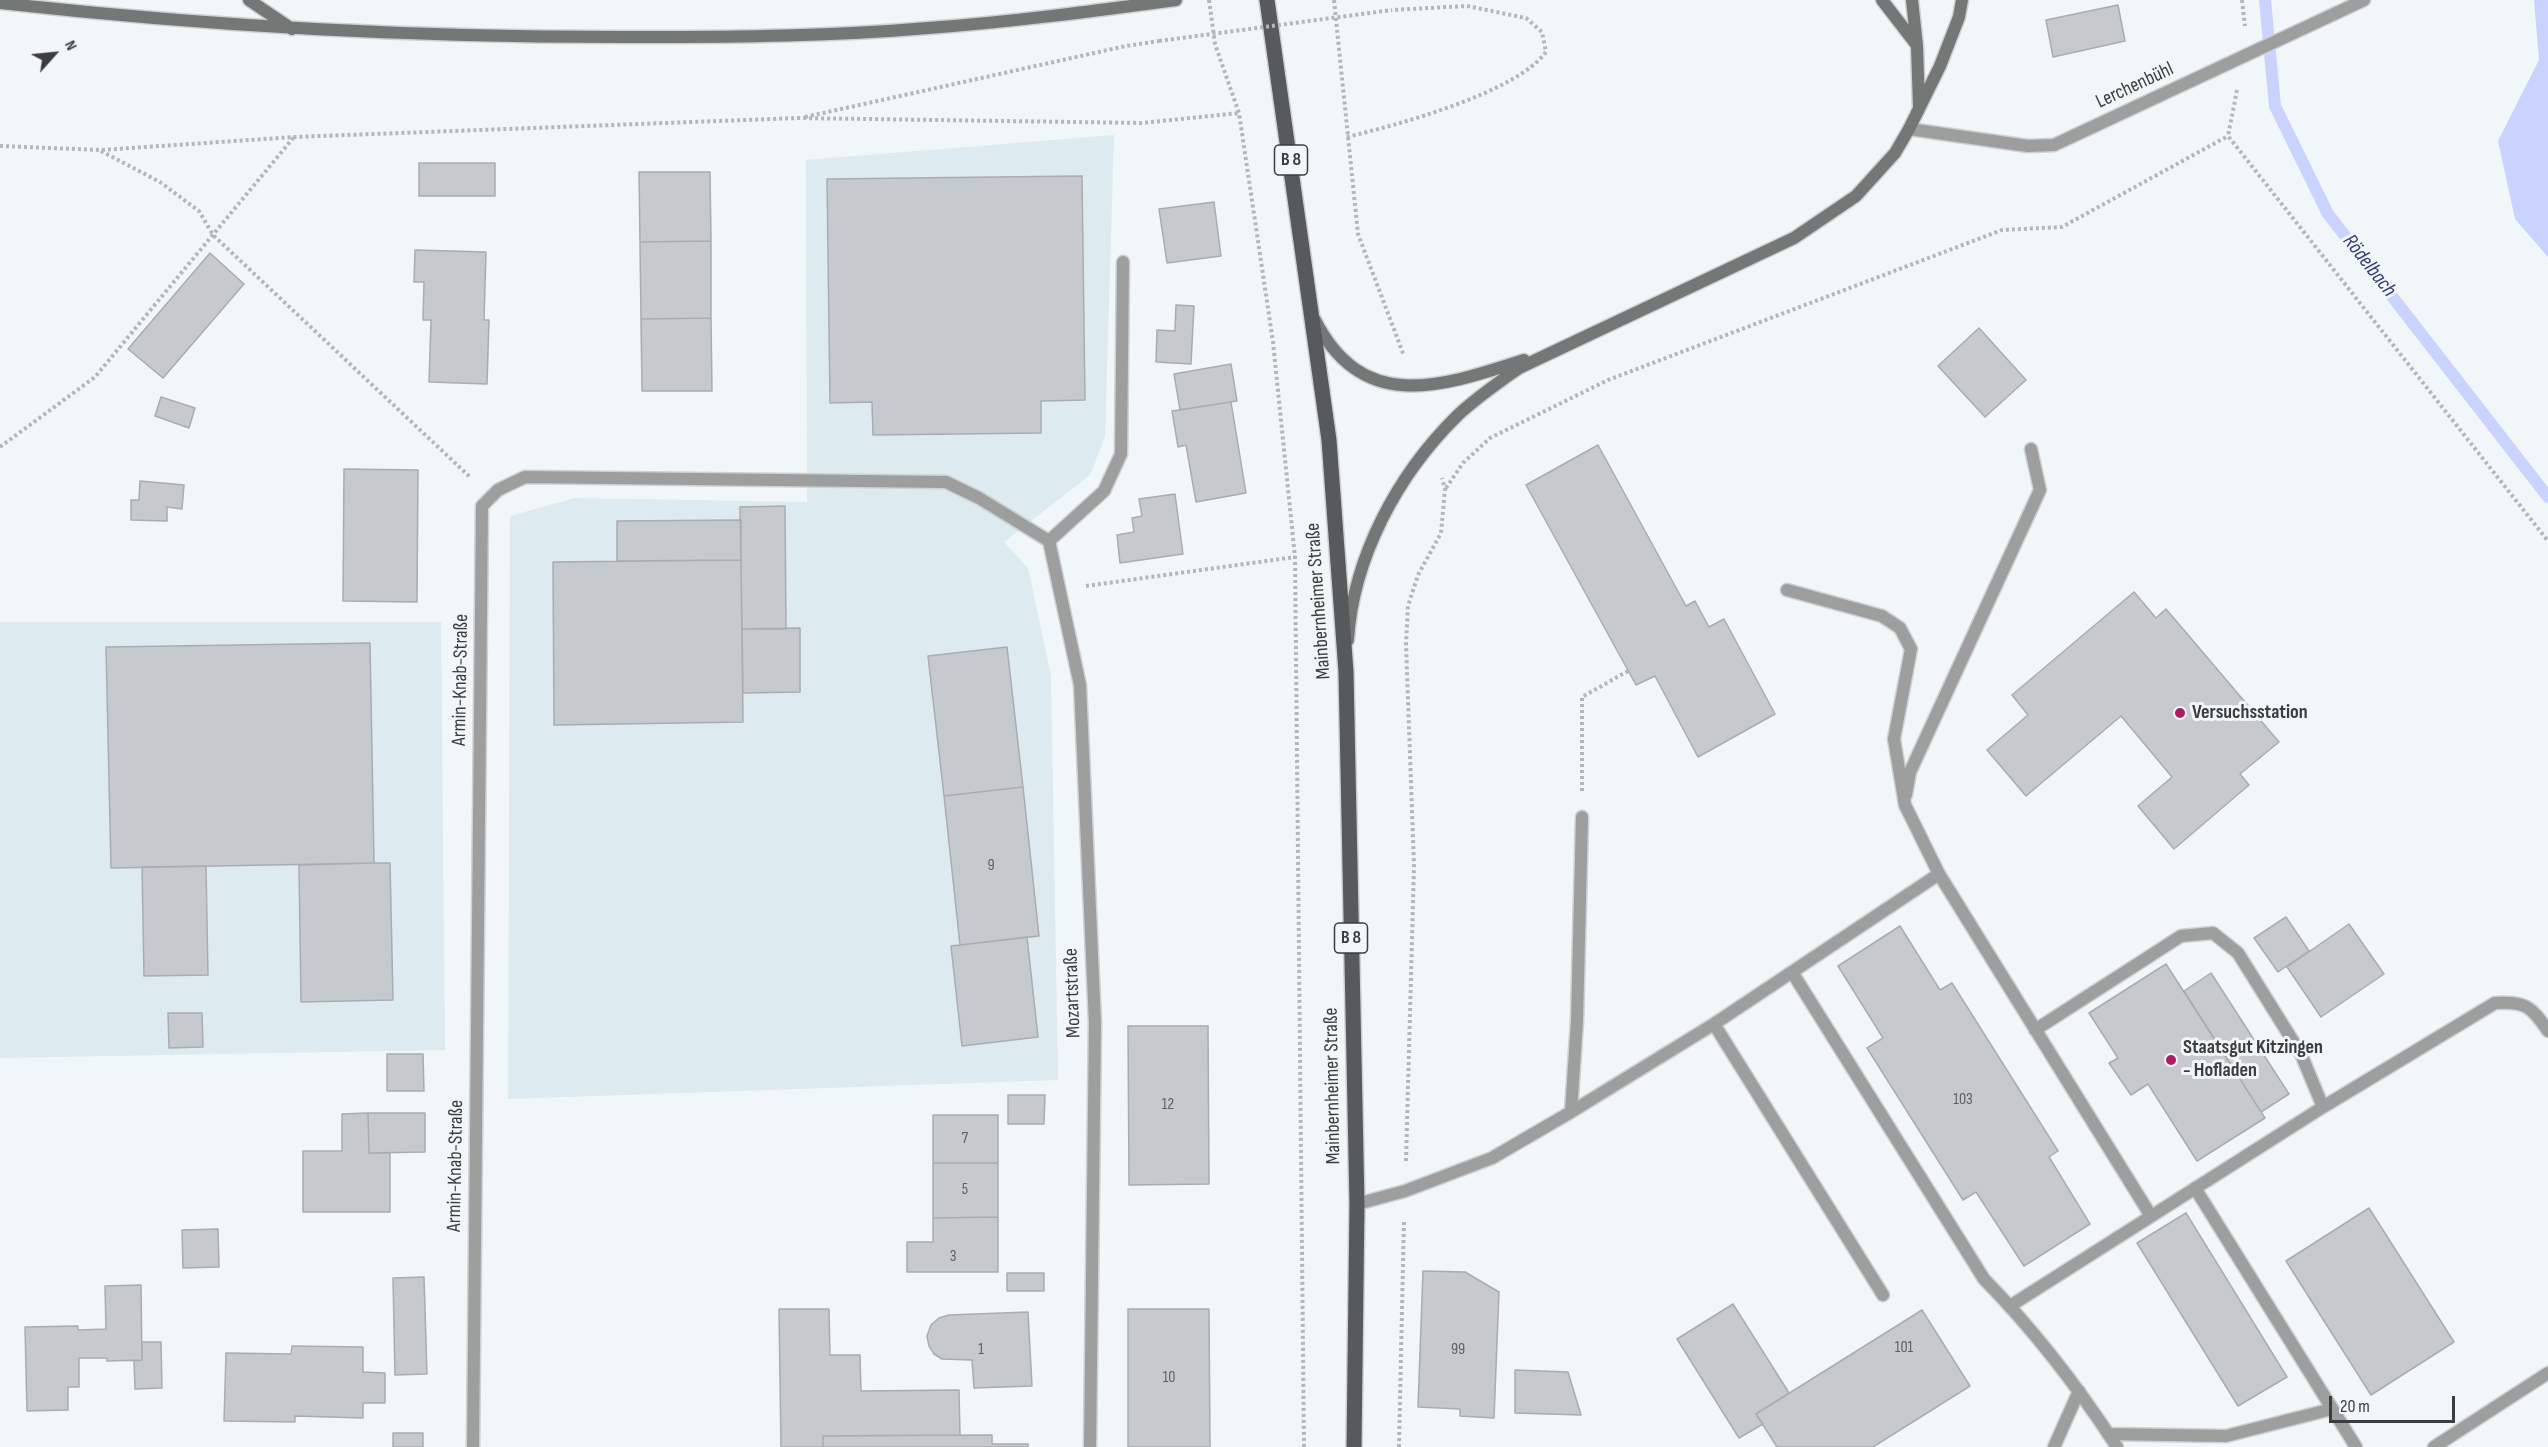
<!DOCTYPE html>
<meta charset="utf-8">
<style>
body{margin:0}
#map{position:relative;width:2548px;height:1447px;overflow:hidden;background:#f1f6f8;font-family:"Sofia Sans Condensed",sans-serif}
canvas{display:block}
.north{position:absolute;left:24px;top:24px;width:60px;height:60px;-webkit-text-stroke:4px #f1f6f8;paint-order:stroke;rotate:63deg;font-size:16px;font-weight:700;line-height:24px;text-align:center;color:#3b3d3e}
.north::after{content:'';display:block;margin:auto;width:21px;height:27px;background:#3b3d3e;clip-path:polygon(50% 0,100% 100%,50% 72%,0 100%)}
.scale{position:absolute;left:2329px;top:1396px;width:126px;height:27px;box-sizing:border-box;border:3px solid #3b3d3e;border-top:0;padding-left:8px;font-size:18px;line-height:21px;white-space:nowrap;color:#3b3d3e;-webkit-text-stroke:4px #f1f6f8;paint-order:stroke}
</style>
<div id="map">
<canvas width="2548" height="1447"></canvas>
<div class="north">N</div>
<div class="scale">20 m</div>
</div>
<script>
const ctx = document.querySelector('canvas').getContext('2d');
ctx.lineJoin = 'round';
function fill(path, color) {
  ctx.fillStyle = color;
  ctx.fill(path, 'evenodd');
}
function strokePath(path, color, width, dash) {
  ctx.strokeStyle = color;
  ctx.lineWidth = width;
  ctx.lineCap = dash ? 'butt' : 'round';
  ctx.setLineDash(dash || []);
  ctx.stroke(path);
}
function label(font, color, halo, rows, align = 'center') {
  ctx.font = font + ' "Sofia Sans Condensed",sans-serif';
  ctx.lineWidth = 6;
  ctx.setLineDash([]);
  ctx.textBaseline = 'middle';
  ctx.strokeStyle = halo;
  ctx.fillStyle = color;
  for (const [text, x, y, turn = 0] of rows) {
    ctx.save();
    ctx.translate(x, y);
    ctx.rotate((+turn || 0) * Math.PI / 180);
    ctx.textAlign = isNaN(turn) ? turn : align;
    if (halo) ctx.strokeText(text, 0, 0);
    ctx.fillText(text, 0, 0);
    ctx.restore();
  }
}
const built = new Path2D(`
 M1114,135l-9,302 -15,38 -86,67 24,26 23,108 7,404 -550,19 2,-583 65,-18 232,4 -1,-342z
 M0,622h441l4,428 -445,8z`);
const water = new Path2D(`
 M2534,0h14v257l-33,-38 -17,-78 41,-81z`);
const stream = new Path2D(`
 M2265,0l10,106 53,108 220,283`);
const building = new Path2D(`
 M2118,5l7,36 -72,16 -7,-37z
 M419,163h76v33h-76z
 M639,172h71l1,69 -71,1z
 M1082,176l3,224 -44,1v32l-168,2 -1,-33 -42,1 -3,-224z
 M1214,202l7,54 -54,7 -8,-54z
 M711,241v77l-70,1 -1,-77z
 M415,250l71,2 -2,68h5l-2,64 -58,-2 2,-62h-8l1,-38h-10z
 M210,253l34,31 -81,94 -35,-29z
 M1176,305l18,1 -3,58 -35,-2 1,-32 18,1z
 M711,318l1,73h-70l-1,-72z
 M1979,328l47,52 -41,37 -47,-51z
 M1231,364l6,37 -57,9 -6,-36z
 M161,397l34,11 -6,20 -34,-12z
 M1231,402l15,91 -50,9 -10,-57 -8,2 -6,-36z
 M1598,445l88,161 9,-5 14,26 15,-8 51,95 -77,43 -43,-81 -19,9 -110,-200z
 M344,469l74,1 -1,132 -74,-1z
 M140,481l44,4 -2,24 -15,-2v14l-36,-1v-20h8z
 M1175,494l8,60 -63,9 -3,-28 17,-3 -2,-14 10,-2 -3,-17z
 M785,506l1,123h-44l-2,-122z
 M741,520v40l-124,1v-40z
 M741,560l2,162 -189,3 -1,-163z
 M2134,592l22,26 10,-9 113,133 -39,32 9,11 -75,64 -36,-43 34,-29 -51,-61 -95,80 -39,-46 41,-35 -16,-20z
 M800,628v64l-57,1 -1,-64z
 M370,643l4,220 -263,5 -5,-221z
 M1007,647l16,140 -79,9 -16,-140z
 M1023,787l16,149 -79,9 -16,-149z
 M374,863h16l3,137 -92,2 -2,-137z
 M206,866l2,109 -64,1 -2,-109z
 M2286,917l23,34 -31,21 -24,-34z
 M2349,924l35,50 -63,43 -34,-50z
 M1900,926l40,64 12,-7 106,168 -9,6 41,67 -66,42 -48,-74 -13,8 -96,-152 16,-10 -45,-72z
 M1027,937l11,100 -76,9 -11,-100z
 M2166,964l99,154 -68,43 -49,-77 -17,11 -22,-32 9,-5 -29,-45z
 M2211,973l78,121 -28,18 -77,-121z
 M168,1013h34l1,34 -34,1z
 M1128,1026h80l1,158 -80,1z
 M387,1054h36l1,37h-37z
 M1008,1095h37l-1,29h-36z
 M368,1113l1,40h21v59h-87v-61h39v-37z
 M368,1113h57v39l-56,1z
 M933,1115h65v48h-65z
 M933,1163h65v54l-65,1z
 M2369,1208l85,134 -83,53 -85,-134z
 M2186,1213l101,164 -49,29 -101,-163z
 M998,1217v55h-91v-30h26v-24z
 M218,1229l1,38 -36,1 -1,-38z
 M1423,1271l42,1 34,20 -5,126 -34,-2v-7l-42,-2z
 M1007,1273h37v18h-37z
 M424,1277l3,97 -32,1 -2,-97z
 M141,1285l1,75 -35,1v-3h-28v29h-11v23l-41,1 -2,-84 53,-1v4l28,-1 -1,-43z
 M1733,1304l56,89 -33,21 7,10 -24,14 -62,-99z
 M779,1309h50l1,46h30l1,36 98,-1 1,45 -137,1v11h-42z
 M1128,1309h81l1,138h-82z
 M1922,1310l48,76 -97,61h-96l-21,-33z
 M1028,1312l4,74 -58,2 -2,-28 -30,-1 -8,-5 -5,-8 -2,-10 4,-11 8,-7 10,-3z
 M142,1342h19l1,46 -27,1 -1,-28 8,-1z
 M292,1346l71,1v25l22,1v30h-22v15l-68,-2v6l-71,-1 2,-68 65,1z
 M1515,1370l53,2 13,43 -66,-2z
 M393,1433h30v14h-30z
 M992,1435v9h36v3h-205v-11z`);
const path = new Path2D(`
 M1209,0l6,44 24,69 34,229 22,215 9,890
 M1334,0l24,234 46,122
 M2242,0l3,26
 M2237,90l-9,46 320,405
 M805,117l321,-71 33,-5
 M1347,137c50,-12 169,-44 199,-85l-4,-20 -16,-14 -59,-12 -75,4
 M0,146l101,4 193,-13 504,-19 344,5 97,-10
 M101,151l59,31 39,29 14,24 257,242
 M0,447l95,-70 199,-240
 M1446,488l17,-25 27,-25 118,-58 394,-150 60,-3 166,-91
 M1086,586l209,-29
 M1582,791v-94l46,-26
 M1406,1161l8,-295 -8,-222 2,-38 10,-31 23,-42 4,-44 -3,-11
 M1399,1447l5,-228`);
const service = new Path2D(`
 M1906,795l4,-23 130,-282 -9,-41
 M1939,874l212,342
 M1792,972l192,307c50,51 94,108 133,168
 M1714,1024l169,271
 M2035,1030l146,-94 32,-3 25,20 63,101 22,53
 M1571,1112l143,-88 225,-150 -34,-69 -11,-66 17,-90 -11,-21 -18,-12 -95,-26
 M2195,1188l161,259
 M1357,1204l48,-13 87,-33 79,-46 6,-91 5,-204
 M2010,1306l313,-199 172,-104c30,-2 36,3 53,28
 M2108,1434l118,2 106,-27
 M2054,1447l25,-56
 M2434,1447l114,-74`);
const minor = new Path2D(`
 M1909,129l119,17 26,-1 310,-145
 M1049,541l31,144 15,338 -5,424
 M1049,541l55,-50 17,-37 2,-192
 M473,1447l9,-941 16,-16 27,-13 421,5 33,16 70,43`);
const secondary = new Path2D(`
 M249,0l43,29
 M1882,0l34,44
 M1912,0l5,46 2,60
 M0,3c214,24 429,35 644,34 95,0 190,-1 284,-9 83,-6 166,-17 248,-28
 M1315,320c48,95 128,66 209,40
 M1348,640c5,-83 50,-166 109,-224 19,-18 41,-33 62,-48l275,-130 62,-42 39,-43 14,-24 31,-63 19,-49 3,-17`);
const primary = new Path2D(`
 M1267,0l62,440 17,232 11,532 -3,243`);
const pathBridge = new Path2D(`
 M1159,41l233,-31`);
const markers = [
 [2180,713,6,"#ab1f60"],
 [2171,1060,6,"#ab1f60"]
];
const numberNames = [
 ["9",991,866],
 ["103",1963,1100],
 ["12",1168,1105],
 ["7",965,1139],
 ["5",965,1190],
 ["3",953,1257],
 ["101",1904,1348],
 ["1",981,1350],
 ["99",1458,1350],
 ["10",1169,1378]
];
const shields = [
 [1291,160,33],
 [1351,938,33]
];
const shieldNames = [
 ["B 8",1291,160],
 ["B 8",1351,938]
];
const streetNames = [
 ["Lerchenbühl",2135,86,-25],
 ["Mainbernheimer Straße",1319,601,-94],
 ["Armin-Knab-Straße",461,680,-89],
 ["Mozartstraße",1073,993,-92],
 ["Mainbernheimer Straße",1333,1086,-91],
 ["Armin-Knab-Straße",456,1166,-89]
];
const poiNames = [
 ["Versuchsstation",2192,713],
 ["Staatsgut Kitzingen",2183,1048],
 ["- Hofladen",2183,1071]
];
const waterNames = [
 ["Rödelbach",2369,266,52]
];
fill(built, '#ddeaef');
fill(water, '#cad2fe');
strokePath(stream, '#cad2fe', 12);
fill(building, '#c6c9cd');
strokePath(building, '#a9acb0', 1.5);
strokePath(service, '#cdd1d3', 15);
strokePath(minor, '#cdd1d3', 15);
strokePath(secondary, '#cdd1d3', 15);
strokePath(primary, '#cdd1d3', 18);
strokePath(path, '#b3b7b8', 4, [3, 3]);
strokePath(service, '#9d9f9f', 12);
strokePath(minor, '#9d9f9f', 12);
strokePath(secondary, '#737776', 12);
strokePath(primary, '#565a5a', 15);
strokePath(pathBridge, '#b3b7b8', 4, [3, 3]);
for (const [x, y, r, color] of markers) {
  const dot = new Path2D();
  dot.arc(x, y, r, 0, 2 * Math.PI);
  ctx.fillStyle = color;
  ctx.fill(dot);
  strokePath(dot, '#f1f6f8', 2);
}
label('16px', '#5e6062', null, numberNames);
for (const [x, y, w] of shields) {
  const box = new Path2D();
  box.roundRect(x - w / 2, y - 15, w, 30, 4.5);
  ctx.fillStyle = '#f1f6f8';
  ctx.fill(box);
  strokePath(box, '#3b3d3e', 1.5);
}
label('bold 18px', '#3b3d3e', null, shieldNames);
label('20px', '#3b3d3e', '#f1f6f8', streetNames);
label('bold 20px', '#3b3d3e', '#f1f6f8', poiNames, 'left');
label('italic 21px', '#383e75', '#f1f6f8', waterNames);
</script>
